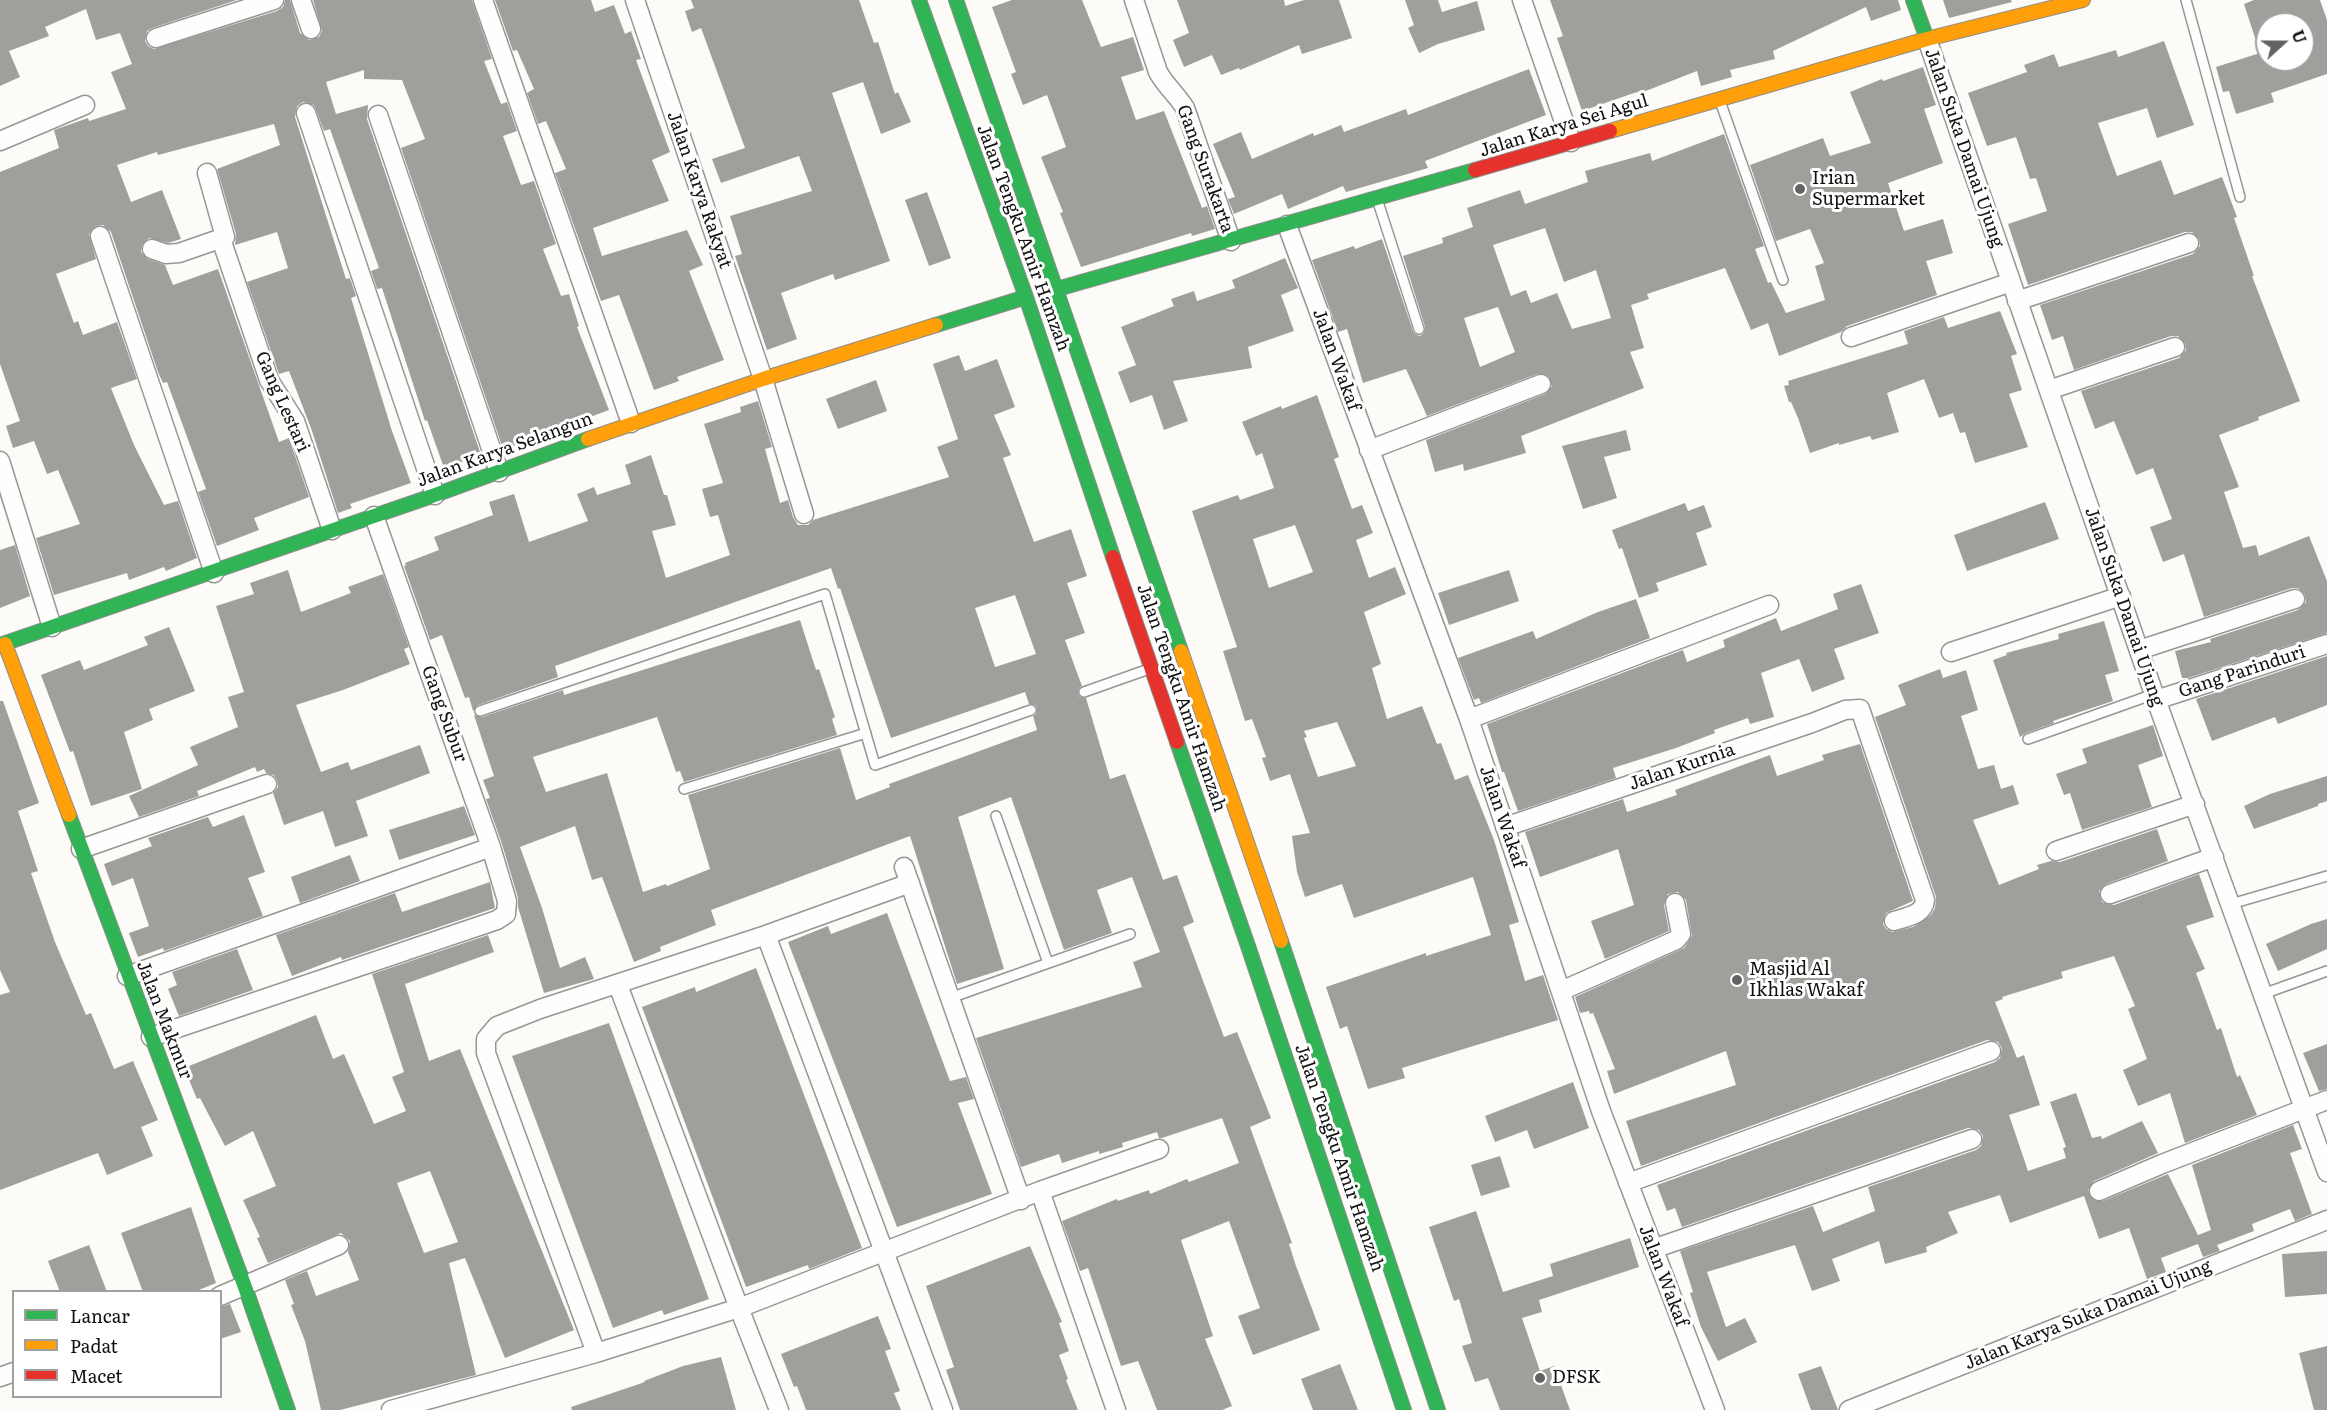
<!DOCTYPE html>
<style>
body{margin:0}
#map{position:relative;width:2327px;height:1410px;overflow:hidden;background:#fdfbf7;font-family:Literata,serif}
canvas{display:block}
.legend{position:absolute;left:12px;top:1290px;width:210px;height:108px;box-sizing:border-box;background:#fff;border:2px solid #a0a0a0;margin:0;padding:8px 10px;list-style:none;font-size:18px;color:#111}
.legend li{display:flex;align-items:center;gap:12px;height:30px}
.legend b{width:30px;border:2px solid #a0a0a0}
.north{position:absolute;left:2255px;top:12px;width:60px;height:60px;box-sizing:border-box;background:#fff;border:2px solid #a0a0a0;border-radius:50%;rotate:69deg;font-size:16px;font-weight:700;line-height:24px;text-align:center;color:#111}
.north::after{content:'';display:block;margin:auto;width:21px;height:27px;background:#646362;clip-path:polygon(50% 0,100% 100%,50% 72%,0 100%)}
</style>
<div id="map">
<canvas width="2327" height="1410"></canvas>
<ul class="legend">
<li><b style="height:8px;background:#30b455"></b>Lancar</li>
<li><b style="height:8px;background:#ff9f0a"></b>Padat</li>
<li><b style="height:8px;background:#e5322d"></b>Macet</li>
</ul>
<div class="north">U</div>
</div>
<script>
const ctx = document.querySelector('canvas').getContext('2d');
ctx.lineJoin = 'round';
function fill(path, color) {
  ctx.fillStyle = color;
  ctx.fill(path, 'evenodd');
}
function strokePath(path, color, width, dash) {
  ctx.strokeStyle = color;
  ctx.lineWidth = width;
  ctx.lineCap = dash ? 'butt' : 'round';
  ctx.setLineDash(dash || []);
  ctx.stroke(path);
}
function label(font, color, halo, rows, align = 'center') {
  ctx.font = font + ' Literata,serif';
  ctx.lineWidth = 6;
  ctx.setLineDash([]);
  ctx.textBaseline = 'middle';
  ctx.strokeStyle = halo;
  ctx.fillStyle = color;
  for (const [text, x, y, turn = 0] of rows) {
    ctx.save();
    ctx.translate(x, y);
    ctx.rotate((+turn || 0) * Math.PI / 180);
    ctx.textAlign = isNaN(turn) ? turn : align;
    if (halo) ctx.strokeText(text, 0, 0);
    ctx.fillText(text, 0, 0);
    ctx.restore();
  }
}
const building = new Path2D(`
 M0,0h237l-85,28 -5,3 -2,10 3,5 6,3 123,-38 6,-4 2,-7h5l10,33 9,7 10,-3 3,-6 -9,-31h159l20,59 -8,2 17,43 6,-2 10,29 -14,5 18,49 13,-4 22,63 -13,5 18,47 8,-2 10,32 -2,1 32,83 -27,10 1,5 -80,24 -102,-301 24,-9 -23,-59 -38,-1v-9l-38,12 10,32 32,-9 -1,14 114,336 -37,13 -17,-48 -2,1 -43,-133 -5,1 -6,-18 8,-3 -49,-139 -6,2 -10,-26 -11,-3 -6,4 -2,11 51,162 4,-1 6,18 -5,2 41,133 19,52 -61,21 2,4 -14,5 -26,-82 -23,-60 -10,3 -32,-92 41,-14 -11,-36 -42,13 1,-11 -19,-65 63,-24 -6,-21 -116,31 -1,-3 -40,13 14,37 31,-12 19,49 -13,4 -19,-5 -7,7 -1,7 7,7 17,6 8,20 45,-16 61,173 10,-4 20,59 -55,21 5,12 -42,16 -19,-54 8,-3 -39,-107 -4,1 -5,-11 -47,-140 -8,-7 -7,1 -7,8 7,25 -40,15 18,49 4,-2 5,14 34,-13 20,57 -26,9 23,57 30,60 14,-4 19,57 -31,13 -2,-4 -35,13 -2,-7 -73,22 -18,-57 44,-14 -22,-54 -11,4 -13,-33 -21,7 -7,-22 14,-5 -20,-57v-192l59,-24 -5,-18 34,-12 1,3 37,-12 -15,-37 21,-8 -12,-31 -24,7 -10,-31 -41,18 4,9 -40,15 11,26 -20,9z
 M495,0h96l4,12 19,-7 11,29 6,-3 10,28 -5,1 34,92 -18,8 17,41 -76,27 9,28 85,-26 16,35 -14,6 35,89 -47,17 2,4 -25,9 -35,-95 -18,6 -46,-128 11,-4 -20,-48 -8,3 -11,-31 7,-4 -17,-39 -4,1z
 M691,0h168l15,43 4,-1 17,52 3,-2 13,30 -30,12 -18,-52 -31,11 58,168 -55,19 -2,-6 -52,19 16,46 -30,11 -32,-94 7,-2 -12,-38 82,-25 -13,-35 -78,27 -9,-24 33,-11 -44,-120 -9,4 -7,-21 9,-3z
 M1012,0h70l19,47 32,-10 11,33 -23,7 15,43 28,-9 38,97 5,-2 8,23 -23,7 -1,-3 -110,34 -21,-54 3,-1 -22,-55 25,-10 -19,-52 -24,10 -12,-31 5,-2 -24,-65z
 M1177,0h107l1,6 19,-6h35l13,38 -50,16 -3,-9 -59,25 -1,-2 -18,7 -9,-20 -28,12 -11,-27 16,-7z
 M1405,0h33l4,12 35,-11 8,29 -47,14 -19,9 -11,-25 6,-3z
 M1550,0h348l3,10 -30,11 -5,-14 -93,44 2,8 -45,11 2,7 -31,9 -4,-15 -59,23 -1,-2 -55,19 -25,-73 6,-2z
 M1943,0h68l1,2 -63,16z
 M2254,0h66l7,20v54l-56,19 3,9 -38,12 -7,-23 -6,1 -7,-25 44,-14 -16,-49zM2267,24h36v36h-36z
 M2164,41l30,84 -37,13 -10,-30 -49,15 19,53 44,-16 13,35 48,-18 15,40 -3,1 20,58h-2l48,125 -42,16 1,3 -40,15 20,52 -15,5 19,56 13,-3 3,11 50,-20 18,45v52l-139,45h-6l-7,-27 36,-9 -1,-3 88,-29 8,-8 -1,-7 -7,-7h-6l-88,29 -20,-63 -21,8 -13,-35 22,-8 -19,-51 -17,7 -22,-54 -19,8 -14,-38 98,-33 7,-8 -1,-7 -7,-7h-7l-97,34 -11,-34 -11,4 -12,-35 153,-51 7,-8 -1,-7 -7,-7h-7l-157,53 -20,-61 39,-13 -11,-33 -6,1 -14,-42 -29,9 -19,-53 59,-21 -3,-7 30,-11 5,13 57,-17 2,7z
 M1923,67l13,38 -12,4 19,54 -55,20 16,48 39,-12 10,34 -27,8 11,34 -90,31 -6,6 -62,24 -11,-33 -17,7 -26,-62 -78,26 2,5 -18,6 13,43 -14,4 14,36 -123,48 5,17 -62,18 -1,-7 -28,8 -9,-32 119,-46 7,-8 -4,-10 -11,-2 -110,42 -21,-47 -43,14 -16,-54 -9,3 -26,-72 42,-14 1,3 27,-10 31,92 2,3 5,2 4,-3 1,-6 -22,-71 40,-13 -1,-5 31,-11 -6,-19 53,-18 5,14 63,-22 -3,-11 65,-18 2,8 72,-27 40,112 -9,3 13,34 3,-1 15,31 39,-13 -10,-34 9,-3 -14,-34 -34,12 -26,-76 73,-27 7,18 41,-13 -21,-51 32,-13 1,2zM1545,228l19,54 32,-12 15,48 -39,11 -15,-36 -26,10 -5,-13 -15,6 -18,-51zM1498,307l17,45 -35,15 -16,-49z
 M1529,69l17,46 -121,46 3,7 -82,24 -3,-6 -55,23 -6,-15 -48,20 -6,-15 7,-2 -22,-53 28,-12 11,27 61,-26 1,3 27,-11 3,7 62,-23 2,6z
 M927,192l24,66 -22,8 -24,-66z
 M1285,258l13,30 -17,7 13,36 -46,16 4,21 -79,13 15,40 -24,9 -12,-35 -22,8 -12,-31 18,-7 -15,-38 53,-21 -3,-7 23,-8 3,10 38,-13 -3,-8z
 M2000,311l17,43 -6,2 11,34 -13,4 19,53 -53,16 -10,-31 -5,1 -7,-20 -14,5 -15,-39 -37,14 12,39 -27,8 -2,-4 -31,9v-2l-29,10 -12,-35 -7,-16h-2l-5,-16 5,-1 -1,-4 120,-37 -4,-13 40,-14 4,11z
 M959,355l6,16 32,-12 18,48 -21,8 17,40 -8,3 31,84 37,-13 16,47 -20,7 18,50 -20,7 17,46 -3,2 -1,6 2,3 6,1 24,81 15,-5 38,106 14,-5 17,47 -11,5 41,110 13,-5 34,86 -21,9 42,116 -3,1 7,22 24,64 -67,25 -15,-39 22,-8 -31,-87 -48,19 32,96 -8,3 27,67 -10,4h-65l-19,-49 -17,5 -33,-98 -8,3 -18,-50 55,-22 1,2 31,-11 1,4 37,-15 2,3 50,-19 -17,-45 -60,20h-3l-2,-6 -35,11 1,4 -24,7v-3l-37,12 -3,-9 -38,13 -45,-129 166,-51 -9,-25 27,-10 -28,-75 -35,13 15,43 -48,17 -53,-153 -53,20 46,152 -47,15 -47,-148 -199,74 5,15 -56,22 1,4 -27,11 -32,-85 -10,3 -17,-54 -55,21 22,61 18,60 25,-11 9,22 -50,14 -26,-86v-9l-16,-54 -16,-45 4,-1 -7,-18 11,-4 -20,-61 8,2 81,-27 1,5 236,-75 16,50 3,-1 16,48 -3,2 5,16 -153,47 -4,-11 -4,1 -19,-55 -124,40 13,35 61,-19 36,119 23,-8 1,2 43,-17 -22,-74 152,-47 16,52 34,-13 -1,-3 148,-54 -4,-14 3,-2 1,-6 -2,-3 -6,-1 -4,-12 -134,46 -51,-150 -2,1 -7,-21 -276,98 3,11 -80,28 -5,6 -4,-14 -4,1 -23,-63 -12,5 -26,-74 2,-1 -1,-2 34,-13 -5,-13 59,-22 -4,-13 25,-8 15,48 59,-21 -11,-27 17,-7 3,8 34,-11 -6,-19 26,-10 13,40h3l9,30 -24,6 14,47 64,-23 -12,-40 -8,2 -8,-28 21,-6 -19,-59 37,-12 -1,-5 18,-6 14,46 -7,2 15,54 8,-3 5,17 5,8h10l5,-5 136,-43 -12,-30 21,-8 -25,-75zM1015,595l21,59 -41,13 -20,-59z
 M876,380l11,31 -49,18 -12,-30z
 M1317,395l22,62 -5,2 18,50 10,-4 11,28 -17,7 13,38 26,-11 11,27 -42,18 17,52 -9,4 15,51 35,-13 15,38 4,-1 14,37 13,-5 26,65 25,82 -10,3 16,56 18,-6 15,45 -156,48 3,10 -37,11 -21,-63 -7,3 -14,-42 100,-34v3l65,-21 -18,-58 -119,41 -12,-34 -37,13 -8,-25 -5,-36 18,-3 -20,-59 -20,7 -8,-23 4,-1 -14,-38 -7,2 -22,-70 14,-4 -45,-136 46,-16 2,5 34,-12 -12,-35 -6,3 -14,-34 39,-16 1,3zM1295,525l18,47 -44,16 -16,-49zM1337,722l19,44 -38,11 -14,-39 3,-1 -3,-6z
 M1626,430l5,20 -27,7 13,41 -34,11 -21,-63z
 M2045,502l14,37 -92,32 -13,-36z
 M1685,503l3,8 16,-6 8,22 -16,6 11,32 -51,18 3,8 -20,7 -17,-50 -3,1 -7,-19z
 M15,545l15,51 -30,12v-58z
 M288,570l13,42 50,-19 -3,-6 35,-13 26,73 -5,2 6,15 -67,26 -47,15 25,67 27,-10 3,8 69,-25 10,28 -74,28 12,35 -33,11 -12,-36 -39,14 -11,-32 5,-6 -1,-7 -3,-5 -8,-2 -2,-4 -7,3 -2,-5 -58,24 2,5 -60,21 -10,-21 69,-31 -8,-18 48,-20 -10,-30 16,-5 -28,-86 38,-12 -4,-11z
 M1509,570l10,31 -70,24 -11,-32z
 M1861,584l18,49 -45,16 11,30 -33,13 -13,-33 -38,14 13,44 -24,7 -2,-6 -34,12 1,3 -39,15 -63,20 3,10 -98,33 -14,-39h-2l-15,-48 196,-74 4,12 38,-15 -2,-7 53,-22 5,13 57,-22 -5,-15z
 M1636,599l14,39 -169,65 -2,-5 -5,2 -16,-42 75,-27 3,8 62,-27z
 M2104,621l15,50 -14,4 8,26 -60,20 1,2 -28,10 -6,4 -27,-77 14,-5 -1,-2 53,-14 -1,-5z
 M169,627l26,64 -46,18 4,11 -29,12 18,57 -51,17 -18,-55 -3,1 -29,-77 39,-15 4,10 64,-25 -4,-8z
 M2327,656v49l-49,19 -3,-7 -63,24 -16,-42z
 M1940,669l3,9 23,-8 12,40 -17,6 17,53 16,-4 7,24 12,-4 6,19 -46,16 26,65 40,-16 -2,-4 14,-4 9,1 97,-33 11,32 -62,23 -7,7 3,11 12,3 85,-31 15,43 -28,9 19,43 -9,4 21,57 4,-2 16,49 3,-2 17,40 -72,28 -15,-50 -32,13 -15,-36 24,-11 -19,-50 7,-3 -21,-50 -53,16 2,6 -61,19 1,2 -8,3 22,56 7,-3 16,50 -31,10 19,56 38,-13 -3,-10 3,-1 -16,-45 26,-9 16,45 9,-2 1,3 40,-18 16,32 -64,28 -6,9 5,10 10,1 65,-27 30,61 13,-5 -19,-65 101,-40 9,24 -12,4 22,61 -17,7 -5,-12 -38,15 2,7 -37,14 3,6 -17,6 -5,-13 -37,14 5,14 -19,7 -18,-51 -30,11 -15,-43 -74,27 -10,-28 -52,17 10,21 -32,14 1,5 -42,12 -6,-23 -47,18 8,22 -28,10 -17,-46 -88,27 19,55 19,-9 12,24 -39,19 -17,-34 -11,-34 3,-1 -13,-41 133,-45 10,26 52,-21 -7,-24 108,-37 5,-4 2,-10 -4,-6 -11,-2 -286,99 -7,-19 -8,3 -10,-26 338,-123 5,-4 2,-10 -4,-6 -11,-2 -346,126 -15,-45 110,-36 -10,-34 -112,43 -7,-23 8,-2 -22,-56 -3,1 -1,-3 -9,2 -5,-16 109,-49 8,-12 -6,-36 -8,-8 -10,2 -4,11 5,26 -64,28 -14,-38 43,-16 -16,-56 -78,28 -15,-45 98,-33 4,13 50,-17 -2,-5 95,-35 7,21 47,-16 -2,-5 38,-11 53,157 -27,12 -3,11 3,5 6,3 21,-5 18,-12 4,-7 1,-11 -61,-180 31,-12 -8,-20z
 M0,701h3l36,102 -21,8 20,60 -7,2 24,69 31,73 5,-2 23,56 19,-8 25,59 -17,7 12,29 -46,19 -9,-22 -98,37v-195l10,-3 -10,-22z
 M2153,725l10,31 -25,9 14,42 -70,23 -12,-37 -6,2 -8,-21 31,-11 -5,-14z
 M2327,776v25l-9,3v2l-64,23 -10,-23 26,-12z
 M464,806l11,29 -76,25 -10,-30z
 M244,815l21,57 -17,6 15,38 -99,35 -1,-3 -25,9 -9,-24 20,-7 -16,-48 -21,8 -8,-22 48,-18 -4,-8 60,-21 5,10z
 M350,855l10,26 -60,22 -9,-26z
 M490,882l5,26 -153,52 -1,-3 -49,19 -16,-41 119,-42 7,19z
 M887,913l63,168 16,-4 8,22 -16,4 34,91 -95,33 -109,-285 40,-16 3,8z
 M2327,919v30l-49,22 -12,-27 45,-20z
 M488,935l6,17 -89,32 24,77 31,-12 114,281 -69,28 -40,-100 -16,5 27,112 -136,35h-19l-16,-69 -14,-36 3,-1 -9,-24 22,-9 9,25 43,-16 -11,-28 2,-11 -9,-8 -73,30 -11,-25 3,-1 -17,-37 33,-14 -23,-55 -28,15 -25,-48 -3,1 -13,-31 132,-53 17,44 11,-5 30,70 32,-13 -14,-34 12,-5 -32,-98zM430,1171l28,71 -34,11 -27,-70z
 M237,949l16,41 -74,26 -11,-27 9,-4 -5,-13z
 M756,968l106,280 -53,21 -1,-4 -62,22 -104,-280 53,-20 1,5z
 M609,1023l100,276 -45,16 -2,-5 -49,18 -101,-272z
 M2327,1044v45l-8,2 -16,-38z
 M1573,1082l16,46 -55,21 -7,-19 -32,12 -10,-26z
 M1500,1156l10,31 -29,9 -10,-31z
 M191,1207l25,76 -22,9h-51l-22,-59z
 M1476,1211l27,81 50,-16 -3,-12 80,-26 9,29 -100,33 3,12 -20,6 18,53 14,-5 16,44h-70l-12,-32 -13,4 -13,-36 10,-3 -13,-44 -5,2 -25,-74z
 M89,1245l18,47h-47l-12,-31z
 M1030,1246l32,76 -3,1 10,28 -10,4 9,24 -2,1 12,30h-118l-14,-40 8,-3 -28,-81z
 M2327,1251v43l-42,3 -3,-43z
 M230,1304l11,28 -21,7v-32z
 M878,1316l13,33 -6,2 15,40 -6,2 7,17h-95l-9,-24 -3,1 -13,-33z
 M2327,1346v64h-13l-15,-57z
 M721,1357l15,53h-164l-1,-3 74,-25 -1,-1 39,-15z
 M1340,1364l18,46h-45l-12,-31z
 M1821,1366l17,44h-27l-13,-36z`);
const lane = new Path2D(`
 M2186,0l54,197
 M1720,101l63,179
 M1378,202l41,127
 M1084,692l65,-23
 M480,711l345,-117 50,171 156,-55
 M2028,739l126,-45
 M684,789l182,-56
 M996,816l52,147
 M2231,904l96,-28
 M2263,994l64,-23
 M950,998l180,-64`);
const street = new Path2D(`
 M301,0l10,29
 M483,0l148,423
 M635,0l128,379 41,135
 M1134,0l24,72c7,13 19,23 27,36l46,133
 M1522,0l49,142
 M156,38l118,-38
 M1927,39l227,655 173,478
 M306,113l129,382
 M378,115l121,357
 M0,141l85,-36
 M1287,225l182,494 132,392 114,299
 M100,236l114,337
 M221,239l48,141 26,41 37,109
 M152,249l14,5 13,-1 46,-16 -18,-64
 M2017,301l172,-58
 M1851,337l160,-55
 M2049,390l126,-43
 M1369,450l172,-66
 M0,461l52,166
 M2139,650l156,-51
 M1951,652l170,-56
 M2156,700l171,-56
 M1469,719l300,-114
 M1505,827l307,-104 33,-13 15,-1 65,191c-1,15 -19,17 -31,21
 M81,849l186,-65
 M2056,851l139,-47
 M904,867l117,333
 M2110,894l104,-37
 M766,935l177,475
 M127,976l364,-129
 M618,985l121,323 40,102
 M1561,991l115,-51 5,-6 -6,-31
 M151,1037l346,-117 9,-6 1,-13 -16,-54 -117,-331
 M1628,1183l363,-132
 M1040,1191l76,219
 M2099,1191l63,-27 165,-64
 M1653,1249l319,-110
 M220,1296l119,-51
 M596,1353l-110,-300v-14l11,-13 43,-17 226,-74 144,-52
 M0,1377l14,-5
 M391,1410l205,-57 143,-45 301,-117 119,-42
 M1849,1410l478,-190`);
const fast = new Path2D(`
 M919,0l107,297 87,260
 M956,0l225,651
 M1913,0l14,39
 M1057,289l418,-119
 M936,325l90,-28
 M0,645l435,-150 153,-56
 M1177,742l71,204 156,464
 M69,815l176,472 43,123
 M1281,941l157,469`);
const slow = new Path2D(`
 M1610,131l317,-92 156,-39
 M588,439l175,-60 173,-54
 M5,644l64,171
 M1181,651l100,290`);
const jam = new Path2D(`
 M1475,170l135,-39
 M1113,557l64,185`);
const markers = [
 [1800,189,6,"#646362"],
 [1737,980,6,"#646362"],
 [1540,1378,6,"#646362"]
];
const streetNames = [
 ["Jalan Karya Sei Agul",1564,126,-17],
 ["Jalan Suka Damai Ujung",1964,148,71],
 ["Gang Surakarta",1205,169,70],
 ["Jalan Karya Rakyat",699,190,71],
 ["Jalan Tengku Amir Hamzah",1023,238,70],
 ["Jalan Wakaf",1336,360,70],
 ["Gang Lestari",282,402,66],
 ["Jalan Karya Selangun",505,450,-20],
 ["Jalan Suka Damai Ujung",2124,607,71],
 ["Gang Parinduri",2242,672,-18],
 ["Jalan Tengku Amir Hamzah",1181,698,71],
 ["Gang Subur",444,714,70],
 ["Jalan Kurnia",1682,767,-19],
 ["Jalan Wakaf",1502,817,71],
 ["Jalan Makmur",164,1020,69],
 ["Jalan Tengku Amir Hamzah",1339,1158,71],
 ["Jalan Wakaf",1663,1276,69],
 ["Jalan Karya Suka Damai Ujung",2088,1315,-22]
];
const poiNames = [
 ["Irian",1812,179],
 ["Supermarket",1812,200],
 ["Masjid Al",1749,970],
 ["Ikhlas Wakaf",1749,991],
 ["DFSK",1552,1378]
];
fill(building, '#a19f9c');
strokePath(lane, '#979695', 12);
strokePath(street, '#979695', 21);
strokePath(fast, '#8e8d8b', 16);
strokePath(slow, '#8e8d8b', 16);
strokePath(jam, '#8e8d8b', 16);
strokePath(lane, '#fffefe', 9);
strokePath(street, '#fffefe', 18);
strokePath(fast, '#30b455', 14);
strokePath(slow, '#ff9f0a', 14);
strokePath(jam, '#e5322d', 14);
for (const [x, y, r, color] of markers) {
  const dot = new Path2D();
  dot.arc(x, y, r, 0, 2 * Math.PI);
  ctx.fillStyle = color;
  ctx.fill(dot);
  strokePath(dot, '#fff', 2);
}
label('18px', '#111', '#fff', streetNames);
label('18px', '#111', '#fff', poiNames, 'left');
</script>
